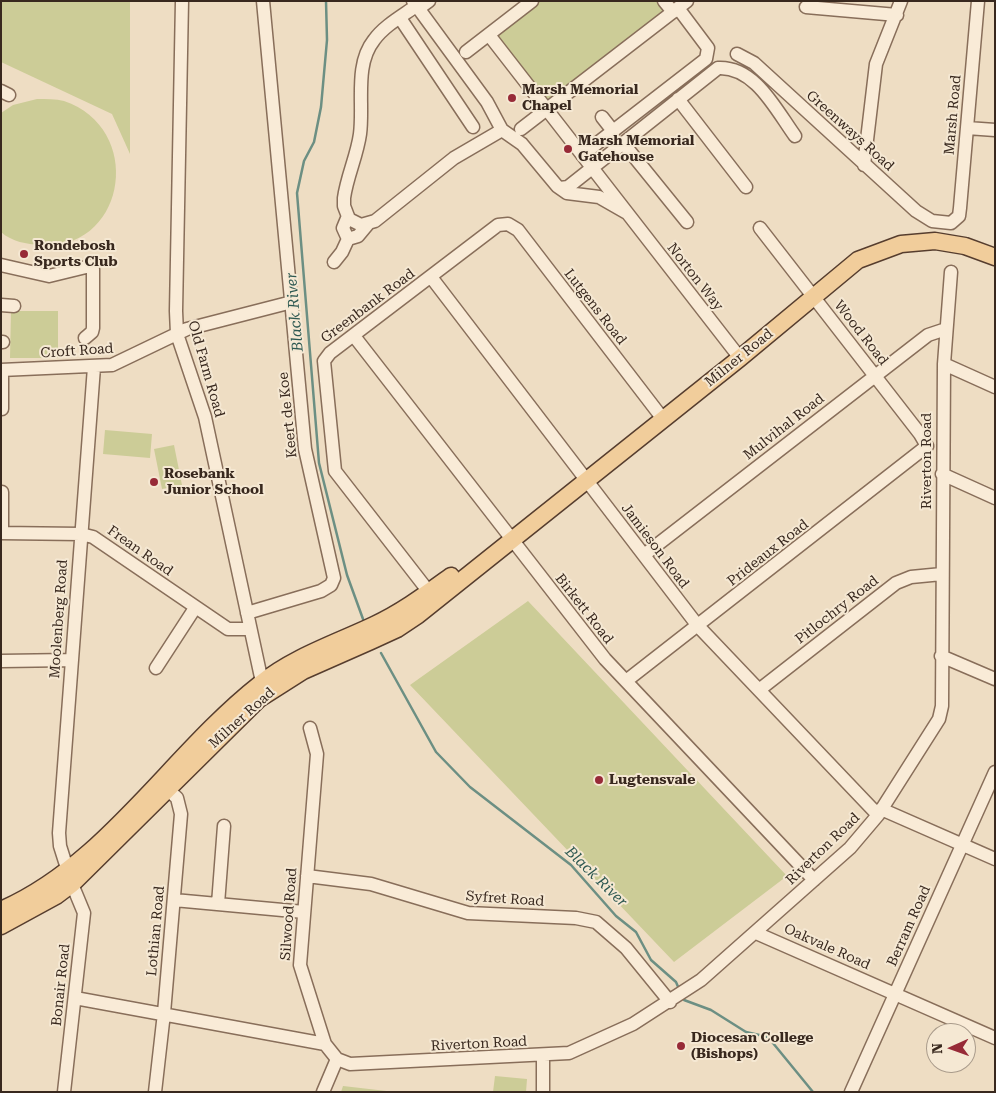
<!DOCTYPE html>
<style>
body{margin:0}
#map{position:relative;width:996px;height:1093px;overflow:hidden;background:#eeddc3;font-family:"Roboto Serif",serif}
canvas{display:block}
.frame{position:absolute;inset:0;border:2px solid #38281e;pointer-events:none}
.north{position:absolute;left:926px;top:1023px;width:50px;height:50px;box-sizing:border-box;background:#f5e8d3;border:1px solid #a99b8b;border-radius:50%;rotate:268deg;font-size:14px;font-weight:700;line-height:20px;text-align:center;color:#38281e}
.north::after{content:'';display:block;margin:auto;width:18px;height:22px;background:#972a37;clip-path:polygon(50% 0,100% 100%,50% 72%,0 100%)}
</style>
<div id="map">
<canvas width="996" height="1093"></canvas>
<div class="frame"></div>
<div class="north">N</div>
</div>
<script>
const ctx = document.querySelector('canvas').getContext('2d');
ctx.lineJoin = 'round';
function fill(path, color) {
  ctx.fillStyle = color;
  ctx.fill(path, 'evenodd');
}
function strokePath(path, color, width, dash) {
  ctx.strokeStyle = color;
  ctx.lineWidth = width;
  ctx.lineCap = dash ? 'butt' : 'round';
  ctx.setLineDash(dash || []);
  ctx.stroke(path);
}
function label(font, color, halo, rows, align = 'center') {
  ctx.font = font + ' "Roboto Serif",serif';
  ctx.lineWidth = 4;
  ctx.setLineDash([]);
  ctx.textBaseline = 'middle';
  ctx.strokeStyle = halo;
  ctx.fillStyle = color;
  for (const [text, x, y, turn = 0] of rows) {
    ctx.save();
    ctx.translate(x, y);
    ctx.rotate((+turn || 0) * Math.PI / 180);
    ctx.textAlign = isNaN(turn) ? turn : align;
    if (halo) ctx.strokeText(text, 0, 0);
    ctx.fillText(text, 0, 0);
    ctx.restore();
  }
}
const green = new Path2D(`
 M1,1h129v153l-18,-40 -111,-52z
 M539,1h120l6,9 -116,92 -52,-64v-4z
 M37,99c9,0 19,0 27,2 82,28 62,151 -24,144 -13,-1 -28,-3 -39,-13v-119l12,-8z
 M11,311h47v47h-48z
 M105,430l47,4 -2,24 -47,-4z
 M174,445l8,40 -20,4 -8,-40z
 M528,601l259,275 -113,86 -264,-277z
 M495,1076l32,3 -1,13h-33z
 M343,1086l52,6h-54z`);
const stream = new Path2D(`
 M326,1l1,39 -6,67 -7,35 -10,19 -7,32 22,270 28,112 16,44
 M381,653l55,99 34,35 101,78 45,51 20,16 15,28 25,22 3,7
 M682,996l2,4 27,10 35,22 22,5 45,55`);
const minor = new Path2D(`
 M182,1l-6,310 1,23 28,83 57,265
 M413,1l74,101 15,28
 M664,1l9,11
 M416,6c-14,10 -32,20 -42,34 -20,25 -10,64 -14,94 -3,22 -13,42 -16,64v8l5,13 12,6 14,-4 79,-63 48,-28 20,14 35,42 10,7 32,4 28,16
 M806,7l91,8
 M418,9l11,-8
 M400,18l73,109
 M489,35l251,323
 M466,52l66,-51
 M737,54l17,9 162,148 16,10 19,2 8,-7 1,-8 18,-207
 M1,91l8,4
 M678,99l68,88
 M602,117l11,14
 M967,128l28,2
 M521,129l166,-128
 M623,143l64,79
 M582,155l124,-96 2,-11 -30,-40
 M864,165l12,-101 25,-63
 M560,188l8,-1 150,-119c37,-2 58,42 77,68
 M760,228l160,206 7,12
 M348,239l10,-3 10,-12
 M348,239l-5,-11 5,-12
 M334,262l8,-10 6,-13
 M1,265l48,11 41,-10 3,3v59l-1,4 -7,6
 M431,277l267,349 180,189
 M1,305l13,1
 M354,336l251,323 209,221
 M1,342h2
 M944,364l51,23
 M1,370l111,-5 75,-36 105,-27
 M2,409v-39
 M942,474l53,24
 M2,492v41
 M1,533l80,1 12,3 135,92h22
 M644,555l284,-220 18,-6
 M429,592l-94,-121 -11,-110 6,-8 168,-128 10,-1 10,6 145,189
 M247,613l74,-22 10,-6 3,-7 -29,-129 -42,-448
 M941,656l54,23
 M1,661l70,-1
 M156,668l39,-60
 M626,681l301,-235
 M759,690l137,-107 15,-6 31,-3
 M310,728l7,26 -17,211 25,79 12,15 13,5 219,-11 64,-29 68,-44 149,-132 28,-33 61,-96 3,-13 2,-342 7,-92
 M881,809l114,50
 M307,876l64,8 97,29 108,5 20,4 30,26 44,54
 M174,900l130,12
 M218,904l6,-78
 M756,933l239,105
 M75,998l250,46
 M543,1056v36
 M64,1092l20,-179 -12,-29 -12,-38 -1,-13 35,-466
 M155,1092l9,-79 17,-199 -4,-16 -16,-15
 M323,1092l14,-33
 M851,1092l144,-320`);
const major = new Path2D(`
 M1,910c106,-46 170,-156 259,-226 33,-27 76,-41 114,-59 28,-13 52,-31 77,-49
 M1,926l55,-30 16,-12 187,-185 44,-28 68,-30 26,-12 21,-14 322,-257 118,-98 43,-16 34,-3 30,5 30,11`);
const markers = [
 [512,98,5,"#972a37"],
 [568,149,5,"#972a37"],
 [24,254,5,"#972a37"],
 [154,482,5,"#972a37"],
 [599,780,5,"#972a37"],
 [681,1046,5,"#972a37"]
];
const poiNames = [
 ["Marsh Memorial",522,90],
 ["Chapel",522,106],
 ["Marsh Memorial",578,141],
 ["Gatehouse",578,157],
 ["Rondebosh",34,246],
 ["Sports Club",34,262],
 ["Rosebank",164,474],
 ["Junior School",164,490],
 ["Lugtensvale",609,780],
 ["Diocesan College",691,1038],
 ["(Bishops)",691,1054]
];
const streetNames = [
 ["Marsh Road",953,115,-85],
 ["Greenways Road",850,131,42],
 ["Norton Way",695,277,52],
 ["Greenbank Road",368,306,-37],
 ["Lutgens Road",595,307,52],
 ["Wood Road",861,333,52],
 ["Croft Road",77,351,-4],
 ["Milner Road",739,358,-39],
 ["Old Farm Road",206,369,74],
 ["Keert de Koe",288,415,-96],
 ["Mulvihal Road",784,427,-38],
 ["Riverton Road",927,461,-90],
 ["Jamieson Road",655,546,53],
 ["Frean Road",140,551,35],
 ["Prideaux Road",768,553,-38],
 ["Birkett Road",584,609,52],
 ["Pitlochry Road",837,610,-38],
 ["Moolenberg Road",59,619,-86],
 ["Milner Road",242,718,-42],
 ["Riverton Road",823,849,-44],
 ["Syfret Road",505,899,4],
 ["Silwood Road",289,914,-86],
 ["Berram Road",909,926,-66],
 ["Lothian Road",156,931,-85],
 ["Oakvale Road",827,947,24],
 ["Bonair Road",61,985,-84],
 ["Riverton Road",479,1044,-3]
];
const waterNames = [
 ["Black River",295,312,-95],
 ["Black River",596,877,44]
];
fill(green, '#cccc97');
strokePath(stream, '#6c8f83', 2.5);
strokePath(minor, '#886e5a', 15);
strokePath(major, '#563d2e', 19);
strokePath(minor, '#f9ebd7', 12);
strokePath(major, '#f1cd9b', 16);
for (const [x, y, r, color] of markers) {
  const dot = new Path2D();
  dot.arc(x, y, r, 0, 2 * Math.PI);
  ctx.fillStyle = color;
  ctx.fill(dot);
  strokePath(dot, '#f5e8d3', 2);
}
label('bold 14px', '#38281e', '#f5e8d3', poiNames, 'left');
label('14px', '#38281e', '#f5e8d3', streetNames);
label('italic 15px', '#2d5851', '#f5e8d3', waterNames);
</script>
